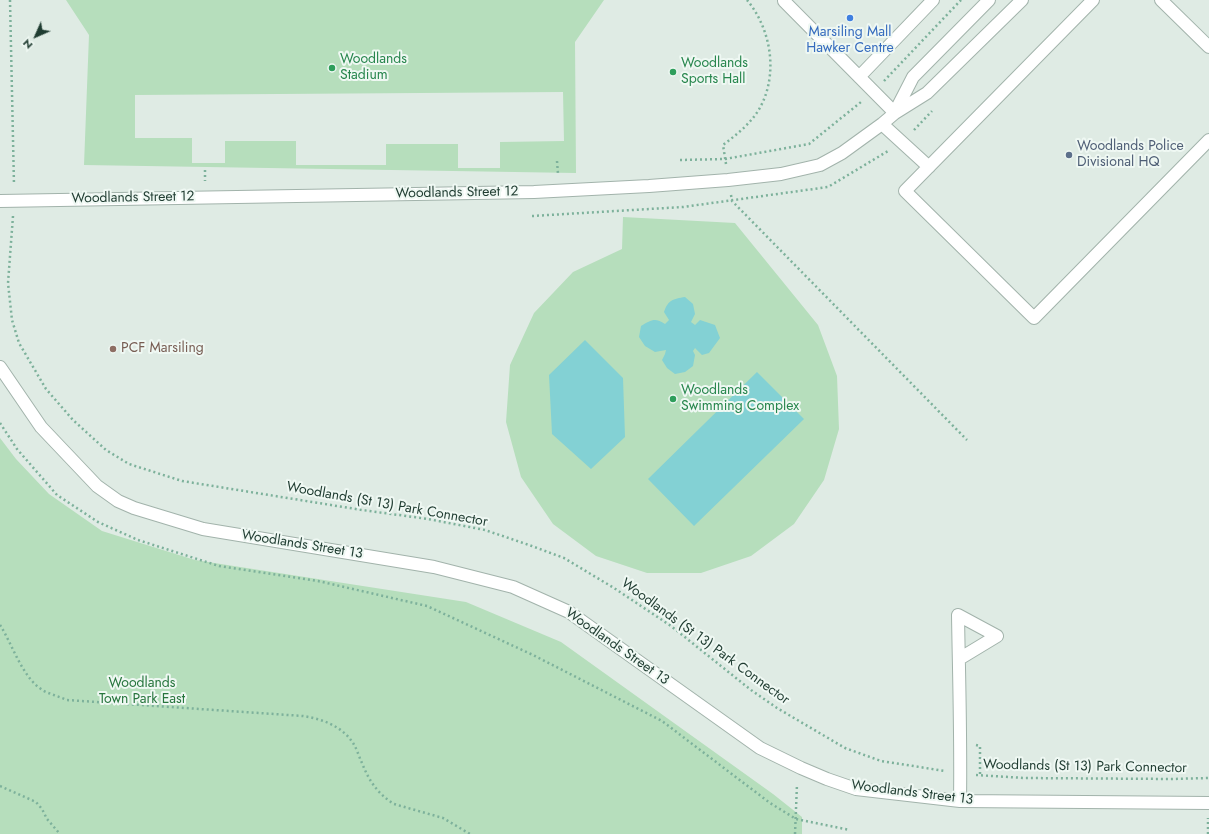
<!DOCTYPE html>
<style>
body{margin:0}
#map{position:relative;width:1209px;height:834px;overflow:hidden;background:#dfebe4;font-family:Jost,sans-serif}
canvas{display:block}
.north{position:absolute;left:16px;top:16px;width:40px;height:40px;-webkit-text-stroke:3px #eff8f3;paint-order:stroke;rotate:225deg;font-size:11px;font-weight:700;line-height:16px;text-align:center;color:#1f3c31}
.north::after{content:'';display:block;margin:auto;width:14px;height:18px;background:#1f3c31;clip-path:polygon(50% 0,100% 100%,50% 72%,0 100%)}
</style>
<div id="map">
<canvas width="1209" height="834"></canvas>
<div class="north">N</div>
</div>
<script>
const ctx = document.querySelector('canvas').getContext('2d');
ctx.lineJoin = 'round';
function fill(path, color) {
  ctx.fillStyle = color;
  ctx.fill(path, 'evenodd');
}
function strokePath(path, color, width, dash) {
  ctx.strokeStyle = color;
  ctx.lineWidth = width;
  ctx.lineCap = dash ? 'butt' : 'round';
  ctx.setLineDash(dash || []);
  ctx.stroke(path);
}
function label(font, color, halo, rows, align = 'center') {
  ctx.font = font + ' Jost,sans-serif';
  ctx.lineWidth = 4;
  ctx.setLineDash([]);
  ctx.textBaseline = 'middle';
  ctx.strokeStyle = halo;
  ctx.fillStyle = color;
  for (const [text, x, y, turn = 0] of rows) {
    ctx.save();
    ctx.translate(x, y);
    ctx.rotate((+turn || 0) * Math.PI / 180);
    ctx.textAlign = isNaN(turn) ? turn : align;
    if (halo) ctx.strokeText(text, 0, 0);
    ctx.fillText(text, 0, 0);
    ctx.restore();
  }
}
const green = new Path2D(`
 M66,0h538l-29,42 1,131 -492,-8 5,-130zM563,92l1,49 -64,1v26h-42v-24h-72v21h-90v-24h-71v22h-33v-25h-57v-43z
 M623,217l112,6 83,102 19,51 2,53 -15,51 -30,44 -43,32 -50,17h-54l-51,-17 -43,-32 -32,-47 -15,-55 4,-57 24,-52 39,-41 49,-23z
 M0,438l16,21 33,35 53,37 93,29 271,42 95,40 212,152 29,23v17h-802z`);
const water = new Path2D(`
 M685,297l8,7 2,10 -4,8 4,3 5,-5 15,5 5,13 -11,15 -7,2 -7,-7 -2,3 2,4 -2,11 -8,6 -10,2 -8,-6 -5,-8 3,-6 1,-4 -11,2 -10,-6 -6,-9 2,-11c10,-6 14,-9 24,-2l4,-4 -5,-8c4,-12 9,-13 21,-15z
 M585,340l38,38 2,59 -34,32 -39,-35 -3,-59z
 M757,372l47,47 -110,107 -46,-47z`);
const path = new Path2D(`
 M10,0l4,185
 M884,81l77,-81
 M914,130l18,-19
 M680,160l45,-1 84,-15 52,-42
 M557,161l1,13
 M726,164l-3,-19c13,-10 26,-20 35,-34 21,-34 14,-81 -11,-111
 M205,170v11
 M731,195l1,6 235,239
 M13,216l-5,67 4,37 7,23 27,46 27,31 33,30 23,14 53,17 180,29 66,9 57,11 44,15 35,13 50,30 57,38 80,64 26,18 68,40 36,13 64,10
 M532,216l151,-9 145,-20 60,-36
 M0,423l17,26 40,46 41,27 40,18 81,26 99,15 109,25 106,49 129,66 108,82 26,16 54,11
 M0,625c13,20 23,56 46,67 7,3 14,5 21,8l236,16c19,3 39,10 50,27 4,6 6,14 9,20 7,18 16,31 32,41l49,14 27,16
 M976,745l4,1v29
 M976,775l48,3 148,1 37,-1
 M0,786l36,16 6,7 5,10 13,15
 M795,834l2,-50
 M1208,834v-16`);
const minor = new Path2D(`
 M1093,0l-188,191 129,127 175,-178
 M1161,0l48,47
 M784,1l111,112
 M859,77l74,-77
 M895,112l18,-35 76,-77
 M882,124l47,43
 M0,201l534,-9 115,-6 79,-6 53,-6 39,-9 22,-12 40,-29 13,-11 32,-20 95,-93
 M0,367l41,60 56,59 21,15 16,7 69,21 231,38 79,20 56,25 191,136 41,20 26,11 29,10 104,12 249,2
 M959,659l38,-23 -39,-21c1,62 3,124 2,186`);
const markers = [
 [850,18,4,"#3f7fe0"],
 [332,68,4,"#2e9e5b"],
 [673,72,4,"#2e9e5b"],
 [1069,155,4,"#5c6f8a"],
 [113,349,4,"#8d6e63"],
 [673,399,4,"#2e9e5b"]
];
const shopNames = [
 ["Marsiling Mall",850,33],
 ["Hawker Centre",850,49]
];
const leisureNames = [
 ["Woodlands",340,60],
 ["Stadium",340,76],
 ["Woodlands",681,64],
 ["Sports Hall",681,80],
 ["Woodlands",681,391],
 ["Swimming Complex",681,407]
];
const serviceNames = [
 ["Woodlands Police",1077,147],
 ["Divisional HQ",1077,163]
];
const streetNames = [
 ["Woodlands Street 12",457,193,-1],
 ["Woodlands Street 12",133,198,-1],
 ["Woodlands (St 13) Park Connector",387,505,10],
 ["Woodlands Street 13",302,545,9],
 ["Woodlands (St 13) Park Connector",705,642,36],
 ["Woodlands Street 13",617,647,35],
 ["Woodlands (St 13) Park Connector",1085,767,1],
 ["Woodlands Street 13",912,793,7]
];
const educationNames = [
 ["PCF Marsiling",121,349]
];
const parkNames = [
 ["Woodlands",142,684],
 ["Town Park East",142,700]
];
fill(green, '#b6debc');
fill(water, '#83d1d4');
strokePath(minor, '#a2b3ab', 14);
strokePath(path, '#7db19b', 2.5, [2, 3]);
strokePath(minor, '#fff', 12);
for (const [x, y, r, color] of markers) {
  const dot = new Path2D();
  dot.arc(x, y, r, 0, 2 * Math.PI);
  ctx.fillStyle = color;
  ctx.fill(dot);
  strokePath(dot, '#eff8f3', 1.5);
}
label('14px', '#366cbe', '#eff8f3', shopNames);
label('14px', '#27864d', '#eff8f3', leisureNames, 'left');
label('14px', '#4e5e75', '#eff8f3', serviceNames, 'left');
label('14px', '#1f3c31', '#eff8f3', streetNames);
label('14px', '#785e54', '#eff8f3', educationNames, 'left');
label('14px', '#27753d', '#eff8f3', parkNames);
</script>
